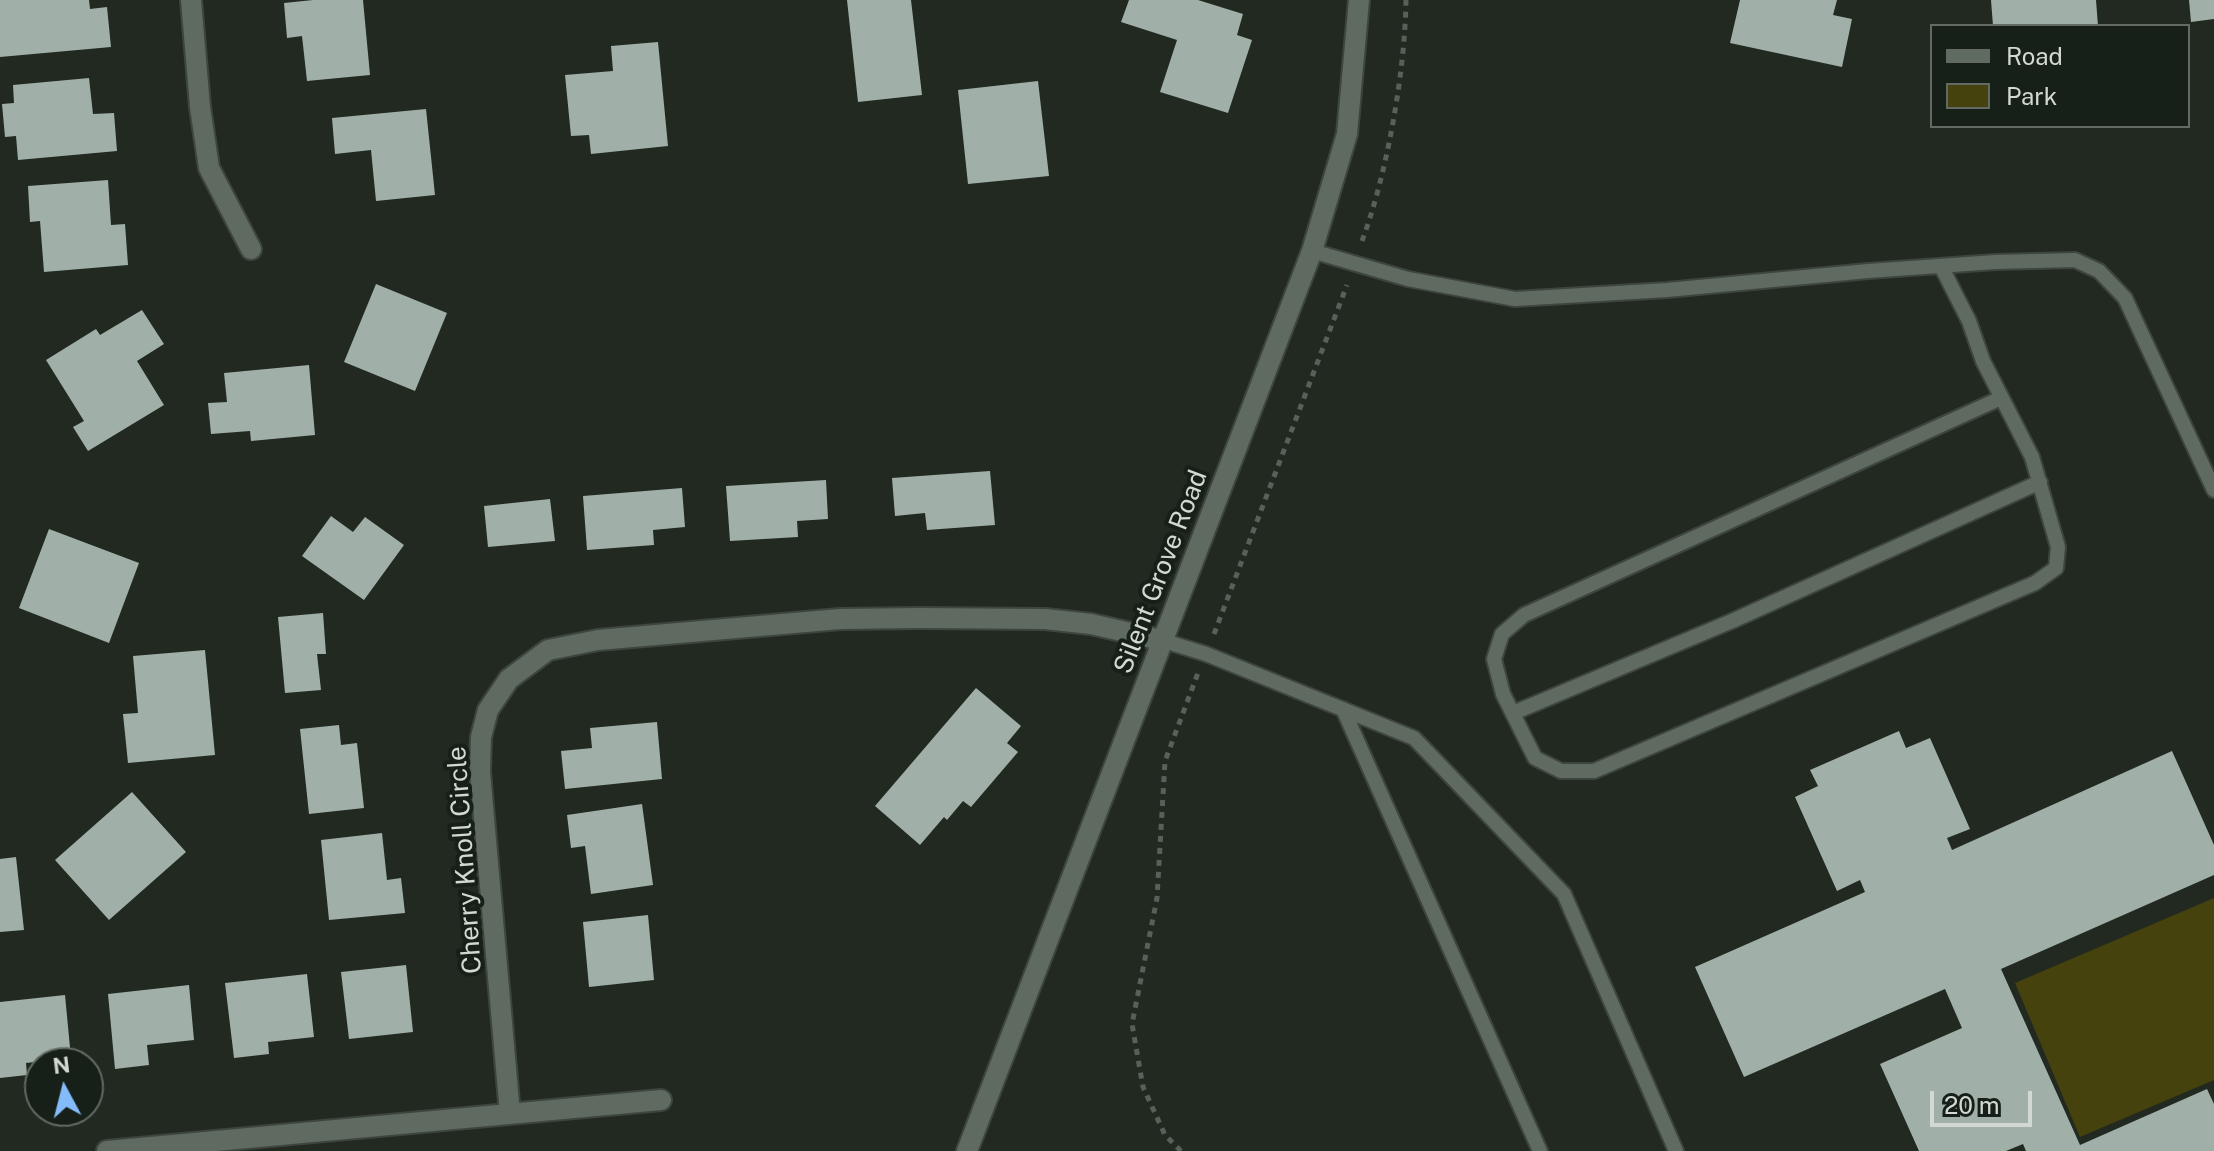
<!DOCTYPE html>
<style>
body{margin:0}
#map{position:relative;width:2214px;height:1151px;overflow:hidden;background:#212921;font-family:"Public Sans",sans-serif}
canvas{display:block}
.legend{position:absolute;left:1930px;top:24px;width:260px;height:104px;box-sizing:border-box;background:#172018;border:2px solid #626a62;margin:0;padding:10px 14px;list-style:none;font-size:24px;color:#d2d8d2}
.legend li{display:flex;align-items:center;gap:16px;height:40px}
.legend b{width:40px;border:2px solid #626a62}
.north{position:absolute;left:24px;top:1047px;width:80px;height:80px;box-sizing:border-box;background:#172018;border:2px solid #626a62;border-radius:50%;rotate:353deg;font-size:22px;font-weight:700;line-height:32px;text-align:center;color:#d2d8d2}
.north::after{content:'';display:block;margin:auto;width:28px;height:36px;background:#84bcfb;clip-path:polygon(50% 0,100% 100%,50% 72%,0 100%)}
.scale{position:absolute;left:1930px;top:1091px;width:102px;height:36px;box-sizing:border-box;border:4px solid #d2d8d2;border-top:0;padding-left:10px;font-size:24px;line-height:28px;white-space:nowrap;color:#d2d8d2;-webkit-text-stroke:6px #172018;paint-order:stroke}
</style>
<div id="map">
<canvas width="2214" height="1151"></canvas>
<ul class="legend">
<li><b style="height:10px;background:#5f6a60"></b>Road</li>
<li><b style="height:22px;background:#46420d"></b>Park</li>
</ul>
<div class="north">N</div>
<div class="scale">20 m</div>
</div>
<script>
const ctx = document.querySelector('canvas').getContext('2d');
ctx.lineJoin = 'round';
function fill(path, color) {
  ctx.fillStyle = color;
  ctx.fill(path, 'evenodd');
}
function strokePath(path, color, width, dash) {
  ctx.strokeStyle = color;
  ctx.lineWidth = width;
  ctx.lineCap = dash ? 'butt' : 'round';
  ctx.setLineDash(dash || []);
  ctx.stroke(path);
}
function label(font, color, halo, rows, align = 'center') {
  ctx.font = font + ' "Public Sans",sans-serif';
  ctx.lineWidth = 8;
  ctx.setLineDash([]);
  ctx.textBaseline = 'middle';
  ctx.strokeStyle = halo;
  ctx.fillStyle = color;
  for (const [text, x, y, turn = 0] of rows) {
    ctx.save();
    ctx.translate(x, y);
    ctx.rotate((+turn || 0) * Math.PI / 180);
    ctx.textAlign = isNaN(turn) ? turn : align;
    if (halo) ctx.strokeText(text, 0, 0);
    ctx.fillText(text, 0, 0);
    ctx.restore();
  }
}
const green = new Path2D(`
 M2214,898v182l-134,57 -65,-154z`);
const building = new Path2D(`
 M0,0h89l1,9 17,-2 4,40 -111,10z
 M313,0h50l7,75 -63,6 -5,-45 -15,2 -3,-35z
 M847,0h64l11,95 -64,7z
 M1129,0h69l45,14 -6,21 15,5 -24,73 -68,-21 17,-52 -56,-18z
 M1740,0h97l-4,15 19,4 -10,48 -112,-24z
 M1991,0h105l2,26h-105z
 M2189,0h25v19l-23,3z
 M658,42l10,104 -77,8 -2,-19 -18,1 -6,-61 48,-4 -2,-25z
 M89,78l4,36 21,-1 3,38 -99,9 -2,-24 -11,1 -3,-33 12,-1 -1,-18z
 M1038,81l11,95 -81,8 -10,-94z
 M426,109l9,86 -59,6 -5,-51 -36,4 -3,-36z
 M108,180l3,45 14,-1 3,41 -84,7 -4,-51 -10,1 -2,-36z
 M376,284l71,29 -32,78 -71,-29z
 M142,310l22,34 -27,17 27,44 -76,46 -15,-24 11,-6 -38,-61 50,-31 4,6z
 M309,365l6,70 -64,6 -1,-10 -39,3 -3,-31 19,-1 -3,-29z
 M990,471l5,54 -68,5 -2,-17 -30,3 -3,-38z
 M826,480l2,39 -31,2 1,16 -68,4 -4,-55z
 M682,488l3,39 -32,3 1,15 -67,5 -4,-54z
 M550,499l5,42 -67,6 -4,-41z
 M331,516l22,16 12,-15 39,28 -40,55 -62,-44z
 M49,529l90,34 -30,80 -90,-35z
 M323,613l3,41h-9l4,36 -36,3 -7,-76z
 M205,650l10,105 -87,8 -5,-49 15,-1 -5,-57z
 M976,688l45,38 -14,17 11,9 -47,55 -8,-6 -16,19 -3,-3 -24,28 -45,-39z
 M657,722l5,57 -97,10 -4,-38 31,-3 -2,-20z
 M339,725l2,20 16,-2 7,65 -55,6 -9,-85z
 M1899,731l7,17 24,-10 40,91 -23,9 5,12 220,-99 42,94v30l-213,94 79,176 127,-56 7,15v47h-188l-3,-7 -17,7h-87l-39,-87 82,-36 -17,-39 -201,88 -49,-110 170,-75 -5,-12 -23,11 -42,-94 23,-11 -8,-16z
 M132,792l54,60 -77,68 -54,-60z
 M642,804l11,81 -62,9 -6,-48 -14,2 -4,-33z
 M382,833l5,47 14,-2 4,35 -76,7 -8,-80z
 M16,857l8,73 -24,2v-73z
 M648,915l6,65 -65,7 -6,-65z
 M406,965l7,67 -64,7 -8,-67z
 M307,974l7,63 -46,5 1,12 -35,4 -9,-75z
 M189,985l5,55 -47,5 2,20 -34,4 -7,-75z
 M65,995l6,63 -45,5 1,12 -27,3v-76z`);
const path = new Path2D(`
 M1362,241c25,-67 43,-169 44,-241
 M1214,634l133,-349
 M1181,1151l-16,-16 -22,-48 -11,-63 25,-126 8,-137 33,-88`);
const lane = new Path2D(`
 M1312,251l96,28 107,20 152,-9 201,-19 127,-9 80,-2 24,11 26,27 89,192
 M1941,266l28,55 14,40 49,96 26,90 -2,21 -21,15 -441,188h-33l-26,-13 -32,-64 -9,-35 8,-25 22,-19 477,-217
 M1161,640l45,14 208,84 150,156 112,257
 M1343,709l197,442
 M1513,713l219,-92 308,-139`);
const street = new Path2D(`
 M191,0l9,107 9,61 42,81
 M510,1114l-30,-342 1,-35 7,-27 21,-31 39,-29 50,-10 242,-21 79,-1 126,1 46,5 70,16
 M107,1151l554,-51`);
const secondary = new Path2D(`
 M967,1151l345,-900 35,-117 12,-134`);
const streetNames = [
 ["Silent Grove Road",1161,572,-69],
 ["Cherry Knoll Circle",465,860,-94]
];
fill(green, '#46420d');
fill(building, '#a0b0a9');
strokePath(lane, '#3e453e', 18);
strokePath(street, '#3e453e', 24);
strokePath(secondary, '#3e453e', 24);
strokePath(path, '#596059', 5, [6, 6]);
strokePath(lane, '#5f6a60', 14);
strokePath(street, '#5f6a60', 20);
strokePath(secondary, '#5f6a60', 20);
label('26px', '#d2d8d2', '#172018', streetNames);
</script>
